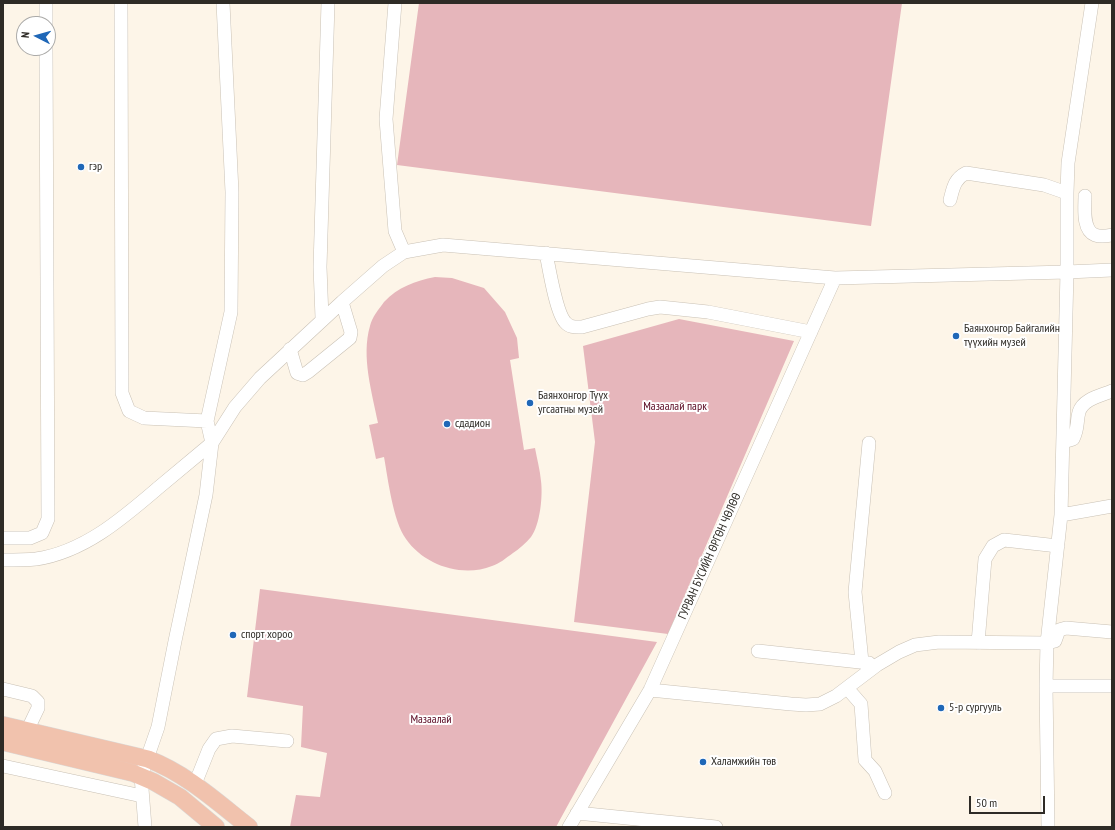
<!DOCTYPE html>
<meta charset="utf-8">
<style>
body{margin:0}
#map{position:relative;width:1115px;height:830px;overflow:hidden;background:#fdf5e8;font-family:"PT Sans Narrow",sans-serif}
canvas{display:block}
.frame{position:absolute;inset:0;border:4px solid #2e2b26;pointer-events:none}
.north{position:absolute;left:16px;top:16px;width:40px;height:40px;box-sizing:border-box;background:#fff;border:1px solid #abaaa8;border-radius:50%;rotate:276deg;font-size:11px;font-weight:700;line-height:16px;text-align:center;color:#2e2b26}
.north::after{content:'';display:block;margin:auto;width:14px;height:18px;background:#1f67b7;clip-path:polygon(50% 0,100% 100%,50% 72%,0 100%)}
.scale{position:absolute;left:969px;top:796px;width:76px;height:18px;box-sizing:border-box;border:2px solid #2e2b26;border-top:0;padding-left:5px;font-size:12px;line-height:14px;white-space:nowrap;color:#2e2b26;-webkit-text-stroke:3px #fff;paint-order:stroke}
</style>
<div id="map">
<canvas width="1115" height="830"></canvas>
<div class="frame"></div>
<div class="north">N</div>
<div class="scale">50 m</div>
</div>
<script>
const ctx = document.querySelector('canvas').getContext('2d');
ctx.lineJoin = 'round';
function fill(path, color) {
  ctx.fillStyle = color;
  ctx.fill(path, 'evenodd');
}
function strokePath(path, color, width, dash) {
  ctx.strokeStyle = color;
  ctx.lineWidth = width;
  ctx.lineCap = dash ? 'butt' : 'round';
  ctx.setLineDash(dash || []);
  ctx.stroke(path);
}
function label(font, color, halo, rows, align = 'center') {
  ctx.font = font + ' "PT Sans Narrow",sans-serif';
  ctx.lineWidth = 4;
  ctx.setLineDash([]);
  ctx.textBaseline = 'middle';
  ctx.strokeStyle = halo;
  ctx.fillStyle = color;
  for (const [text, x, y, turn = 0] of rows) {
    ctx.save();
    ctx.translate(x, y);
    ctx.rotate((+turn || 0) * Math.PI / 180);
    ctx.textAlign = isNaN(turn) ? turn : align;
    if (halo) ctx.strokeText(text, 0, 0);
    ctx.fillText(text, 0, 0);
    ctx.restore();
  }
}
const green = new Path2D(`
 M419,3h483l-31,223 -474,-61z
 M435,277l17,1 32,10 21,24 12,26 2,20 -9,2 14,90 11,-2c2,11 5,22 6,33 2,15 -1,44 -10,56 -5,6 -12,12 -18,16 -7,5 -14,11 -21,13 -30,12 -68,-1 -86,-27 -13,-18 -18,-60 -22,-82l-8,2 -7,-34 9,-2c-6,-31 -17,-66 -8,-97 2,-9 9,-17 14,-24 14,-15 31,-21 51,-25z
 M679,319l115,22 -126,293 -94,-12 21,-180 -12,-96z
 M260,589l397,53 -101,185h-266l6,-32 24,2 7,-44 -26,-6 2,-41 -56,-9z`);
const minor = new Path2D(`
 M46,3v21
 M121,3l1,390 7,18 15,7 63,3
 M395,3l-9,116 9,112 9,21
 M1085,196c0,11 -3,34 10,39 5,2 12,1 17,0
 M950,200c3,-11 4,-21 16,-27l78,12 23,8
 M546,253c3,15 10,59 19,69 5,6 11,5 17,5l66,-18 12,-2 48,5 103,20
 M322,318l-2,-51 8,-264
 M290,349l7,24 6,2 5,-3 42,-34 1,-6 -9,-30
 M1063,442l10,-3c6,-12 3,-16 6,-27 4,-13 21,-16 33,-21
 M1061,515l51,-9
 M3,538h27l12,-5 6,-14 -2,-471
 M3,560c11,0 23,0 33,-1 48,-7 87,-41 122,-71 18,-15 36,-30 54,-45l-5,-22 24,-109 1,-120 -9,-189
 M978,643l7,-84 8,-13 11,-6 54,6
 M758,651l111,12
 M862,662l-7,-70 14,-149
 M1046,686h66
 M847,688l14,16 4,56 10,11 10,22
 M3,689l29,7 6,6v6l-11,23
 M650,690l141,14 15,1 14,-1 16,-8 41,-31 22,-13 16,-7 24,-3 108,1 8,-2 4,-11 7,-2 46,4
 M3,766l139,30
 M195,784l14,-35 7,-10 16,-3 55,5
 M577,813l139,14
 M145,827l-4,-51 17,-49 17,-86 31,-146 6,-52 23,-36 25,-29 82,-76 41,-36 21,-14 39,-7 392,33 232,-6 45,-2
 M569,827l81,-137 185,-412
 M1048,827l-2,-141 1,-43 14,-128 6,-243v-79l1,-30 24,-160`);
const major = new Path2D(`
 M3,725l145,34c39,15 69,43 101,68
 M3,742l130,31 21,9 26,15 36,30`);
const markers = [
 [81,167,4,"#1f67b7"],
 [956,336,4,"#1f67b7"],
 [530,403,4,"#1f67b7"],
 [447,424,4,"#1f67b7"],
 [233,635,4,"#1f67b7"],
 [941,708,4,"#1f67b7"],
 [703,762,4,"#1f67b7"]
];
const poiNames = [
 ["гэр",89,167],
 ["Баянхонгор Байгалийн",964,329],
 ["түүхийн музей",964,343],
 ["Баянхонгор Түүх",538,396],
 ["угсаатны музей",538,410],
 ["сдадион",455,424],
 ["спорт хороо",241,635],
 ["5-р сургууль",949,708],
 ["Халамжийн төв",711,762]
];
const parkNames = [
 ["Мазаалай парк",675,407],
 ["Мазаалай",431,720]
];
const streetNames = [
 ["ГУРВАН БҮСИЙН ӨРГӨН ЧӨЛӨӨ",710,556,-66]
];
fill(green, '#e6b6bb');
strokePath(minor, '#c9c1b5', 14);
strokePath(major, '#d9d9d8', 18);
strokePath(minor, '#fff', 13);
strokePath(major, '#f1c2ad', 17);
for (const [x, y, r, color] of markers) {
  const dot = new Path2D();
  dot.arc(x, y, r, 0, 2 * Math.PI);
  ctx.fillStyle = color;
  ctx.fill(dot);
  strokePath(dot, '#fff', 1.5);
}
label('12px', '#2e2b26', '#fff', poiNames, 'left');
label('12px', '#590720', '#fff', parkNames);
label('12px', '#2e2b26', '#fff', streetNames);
</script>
